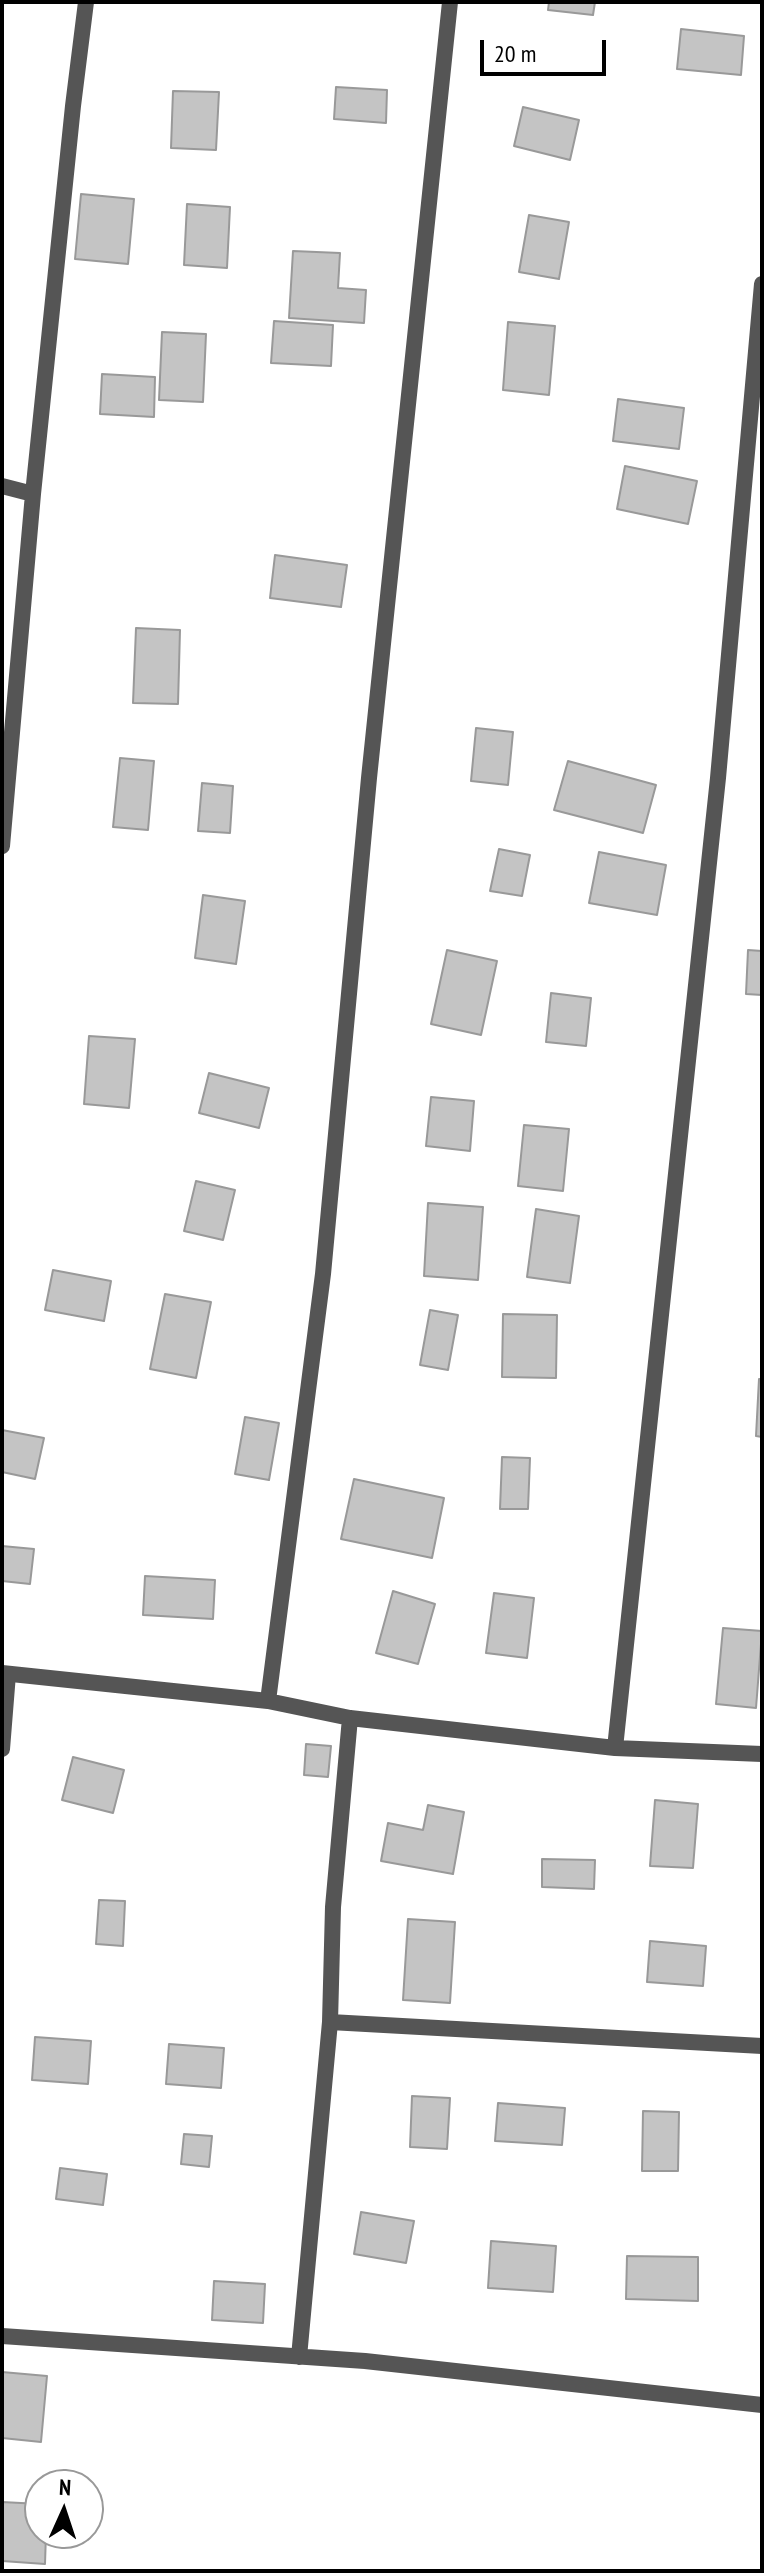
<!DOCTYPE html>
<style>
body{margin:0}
#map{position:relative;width:764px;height:2573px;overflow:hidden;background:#fff;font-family:"PT Sans Narrow",sans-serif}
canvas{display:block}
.frame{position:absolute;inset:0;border:4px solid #000;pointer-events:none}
.north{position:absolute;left:24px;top:2469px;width:80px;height:80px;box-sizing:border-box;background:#fff;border:2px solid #999;border-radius:50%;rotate:3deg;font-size:22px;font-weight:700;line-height:32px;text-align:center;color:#000}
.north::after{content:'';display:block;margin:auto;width:28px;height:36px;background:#000;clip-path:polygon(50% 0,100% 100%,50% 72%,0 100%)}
.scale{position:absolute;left:480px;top:40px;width:126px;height:36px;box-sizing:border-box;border:4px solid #000;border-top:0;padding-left:10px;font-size:24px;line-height:28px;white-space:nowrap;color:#000;-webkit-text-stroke:6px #fff;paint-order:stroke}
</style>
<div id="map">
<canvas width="764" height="2573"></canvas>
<div class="frame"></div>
<div class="north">N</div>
<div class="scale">20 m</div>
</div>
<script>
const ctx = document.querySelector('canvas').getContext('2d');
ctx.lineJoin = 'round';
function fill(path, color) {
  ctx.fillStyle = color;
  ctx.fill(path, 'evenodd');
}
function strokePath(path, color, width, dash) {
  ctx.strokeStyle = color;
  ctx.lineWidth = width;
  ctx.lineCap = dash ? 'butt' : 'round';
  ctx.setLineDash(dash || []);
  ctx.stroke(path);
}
const building = new Path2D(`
 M549,2h46l-2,13 -45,-5z
 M681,29l63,7 -3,39 -64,-6z
 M336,87l51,3 -1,33 -52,-4z
 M173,91l46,1 -3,58 -45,-2z
 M523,107l56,13 -9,40 -56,-14z
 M81,194l53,5 -6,65 -53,-5z
 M187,204l43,3 -3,61 -43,-3z
 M529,215l40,7 -10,57 -40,-7z
 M293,251l47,2 -2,35 28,2 -2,33 -75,-5z
 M274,321l59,4 -2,41 -60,-3z
 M508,322l47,4 -6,69 -46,-5z
 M162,332l44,2 -3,68 -44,-2z
 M102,374l53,3 -1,40 -54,-3z
 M618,399l66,9 -5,41 -66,-8z
 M625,466l72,15 -9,43 -71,-15z
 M275,555l72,10 -6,42 -71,-9z
 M136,628l44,2 -2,74 -45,-1z
 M476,728l37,4 -5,53 -37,-4z
 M120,758l34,3 -6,69 -35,-3z
 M568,761l88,24 -13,48 -89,-23z
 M202,783l31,3 -3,47 -32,-2z
 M499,849l31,6 -8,41 -32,-5z
 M599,852l67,13 -9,50 -68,-12z
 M203,895l42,6 -9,63 -41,-6z
 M447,950l50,11 -16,74 -50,-11z
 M748,950l14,1v44l-16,-1z
 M551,993l40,5 -5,48 -40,-4z
 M89,1036l46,3 -6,69 -45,-4z
 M209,1073l60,15 -10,40 -60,-15z
 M431,1097l43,4 -4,50 -44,-5z
 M524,1125l45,4 -6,62 -45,-5z
 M196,1181l39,9 -12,50 -39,-9z
 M428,1203l55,4 -5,73 -54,-4z
 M536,1209l43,7 -9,67 -43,-6z
 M53,1270l58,11 -7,40 -59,-11z
 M165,1294l46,8 -15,76 -46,-9z
 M430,1310l28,5 -10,55 -28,-5z
 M503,1314l54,1 -1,63 -54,-1z
 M759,1379h3v58l-6,-1z
 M245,1417l34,6 -10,57 -34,-6z
 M2,1430l42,8 -9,41 -33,-7z
 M502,1457l28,1 -2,51h-28z
 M354,1479l90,19 -12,60 -91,-19z
 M2,1546l32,3 -4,35 -28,-3z
 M145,1576l70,4 -2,39 -70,-4z
 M393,1591l42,13 -17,60 -42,-11z
 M494,1593l40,5 -7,60 -41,-5z
 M723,1628l39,3 -6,77 -40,-4z
 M306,1744l25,2 -3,31 -24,-2z
 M73,1757l51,13 -11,43 -51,-13z
 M655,1800l43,4 -5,64 -43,-2z
 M428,1805l36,7 -11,62 -72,-13 7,-38 35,7z
 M542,1859l53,1 -1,29 -52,-2z
 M99,1900l26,1 -2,45 -27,-2z
 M408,1919l47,3 -5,81 -47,-3z
 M650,1941l56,5 -3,40 -56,-4z
 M35,2037l56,4 -3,43 -56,-4z
 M169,2044l55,4 -3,40 -55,-4z
 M412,2096l38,2 -3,51 -37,-2z
 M498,2103l67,5 -3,37 -67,-4z
 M643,2111l36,1 -1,59h-36z
 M184,2134l28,2 -3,31 -28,-3z
 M60,2168l47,6 -4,31 -47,-6z
 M361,2212l53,9 -8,42 -52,-9z
 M491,2241l65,5 -3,46 -65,-4z
 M627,2256l71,1v44l-72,-2z
 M214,2281l51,3 -2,39 -51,-3z
 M2,2372l45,4 -6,66 -39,-4z
 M2,2502l38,2v29h6l-1,31 -43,-3z`);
const street = new Path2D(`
 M2,486l31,8
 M2,846l31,-352 40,-388 13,-104
 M2,1673l266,28 82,17 265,30 147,6
 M268,1701l55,-427 46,-496 81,-776
 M615,1748l103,-970 44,-494
 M2,1749l6,-75
 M330,2022l432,24
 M2,2336l363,25 397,44
 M299,2357l31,-335 3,-115 17,-189`);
fill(building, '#c4c4c4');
strokePath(building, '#999', 2);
strokePath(street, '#555', 16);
</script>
